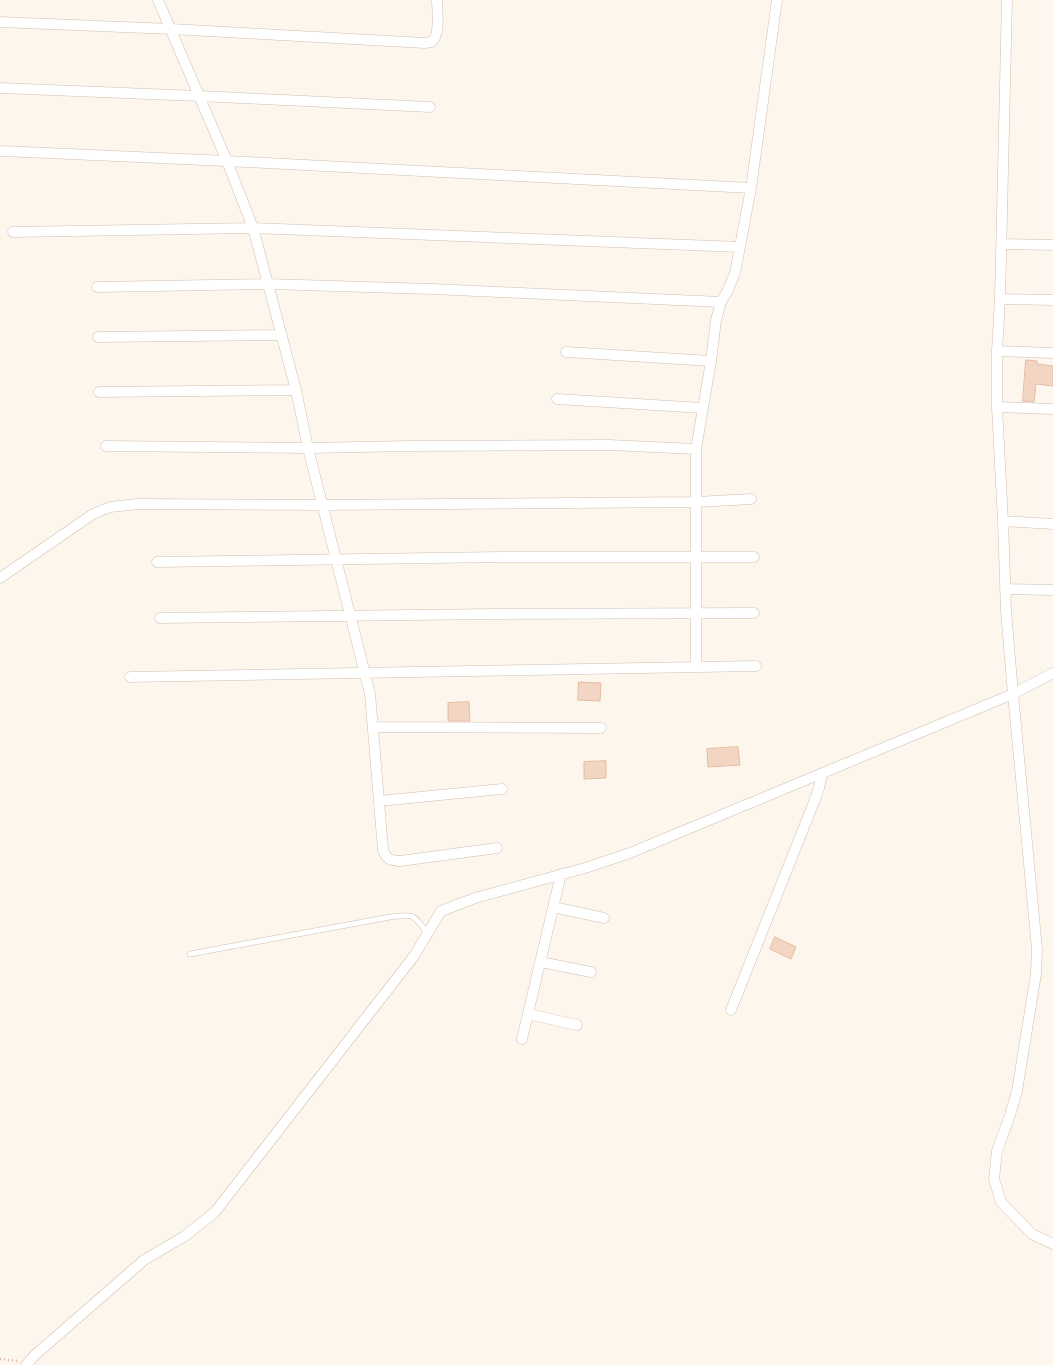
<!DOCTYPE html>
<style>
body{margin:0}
canvas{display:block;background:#fdf6ec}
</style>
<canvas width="1053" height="1365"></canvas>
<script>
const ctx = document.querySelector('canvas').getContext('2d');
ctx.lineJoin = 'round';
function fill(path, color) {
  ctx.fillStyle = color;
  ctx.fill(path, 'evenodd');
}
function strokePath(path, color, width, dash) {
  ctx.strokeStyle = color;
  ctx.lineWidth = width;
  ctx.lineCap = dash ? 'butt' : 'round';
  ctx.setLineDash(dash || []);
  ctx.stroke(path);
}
const building = new Path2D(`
 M1026,360l11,1v3l16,2v20l-17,-2 -2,18 -11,-1z
 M579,682l22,1 -1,18 -22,-1z
 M469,702l1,19h-22v-18z
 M738,747l2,18 -32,2 -1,-18z
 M606,761v17l-22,1v-17z
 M775,937l21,10 -5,12 -21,-10z`);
const path = new Path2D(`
 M0,1359l17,2`);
const service = new Path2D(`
 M190,954l200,-37c27,-3 21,-3 38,16`);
const minor = new Path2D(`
 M158,0l69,161 26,67 15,56 28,106 12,58 62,246 13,156c4,10 7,10 17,11l97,-13
 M1007,0l-7,299 -3,52v56l6,114 3,89 7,84 24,255 -1,25 -19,117 -7,24 -13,36 -3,28 7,23 31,32 21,10
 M0,22l171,7 254,14c1,0 6,-1 6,-1 10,-5 6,-33 6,-42
 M0,88l199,8 231,11
 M2,151l225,10 524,27
 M13,232l240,-4 487,19
 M1002,244l51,1
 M97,287l171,-3 164,5 289,13
 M1000,299l53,1
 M98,337l184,-2
 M997,351l56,2
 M566,352l145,9
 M99,392l197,-2
 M557,399l145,9
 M997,407l56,2
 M106,446l202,2 101,-2 200,-1 87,4
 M1003,521l50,3
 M157,562l344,-5h253
 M0,578l93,-64 17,-7 28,-3 184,1 374,-3 55,-3
 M1005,589l48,1
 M160,618l335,-4 259,-1
 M696,667v-218l15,-88 5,-41 5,-18 6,-10 8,-19 16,-85 26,-188
 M130,677l626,-11
 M373,727l228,1
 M379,801l123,-12
 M553,907l51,11
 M540,962l51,10
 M731,1010l83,-208 5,-14 3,-14
 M528,1014l49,11
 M522,1039l39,-165
 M26,1365l9,-10 109,-95 41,-24 30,-24 199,-256 27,-45 34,-13 110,-30 45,-15 383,-159 40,-21`);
fill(building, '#f3d5c3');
strokePath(building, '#e6bba3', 1);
strokePath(service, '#d1beb0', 6);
strokePath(minor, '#d1beb0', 11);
strokePath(path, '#d9b8a5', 2.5, [1, 3]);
strokePath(service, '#fff', 5);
strokePath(minor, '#fff', 10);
</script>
